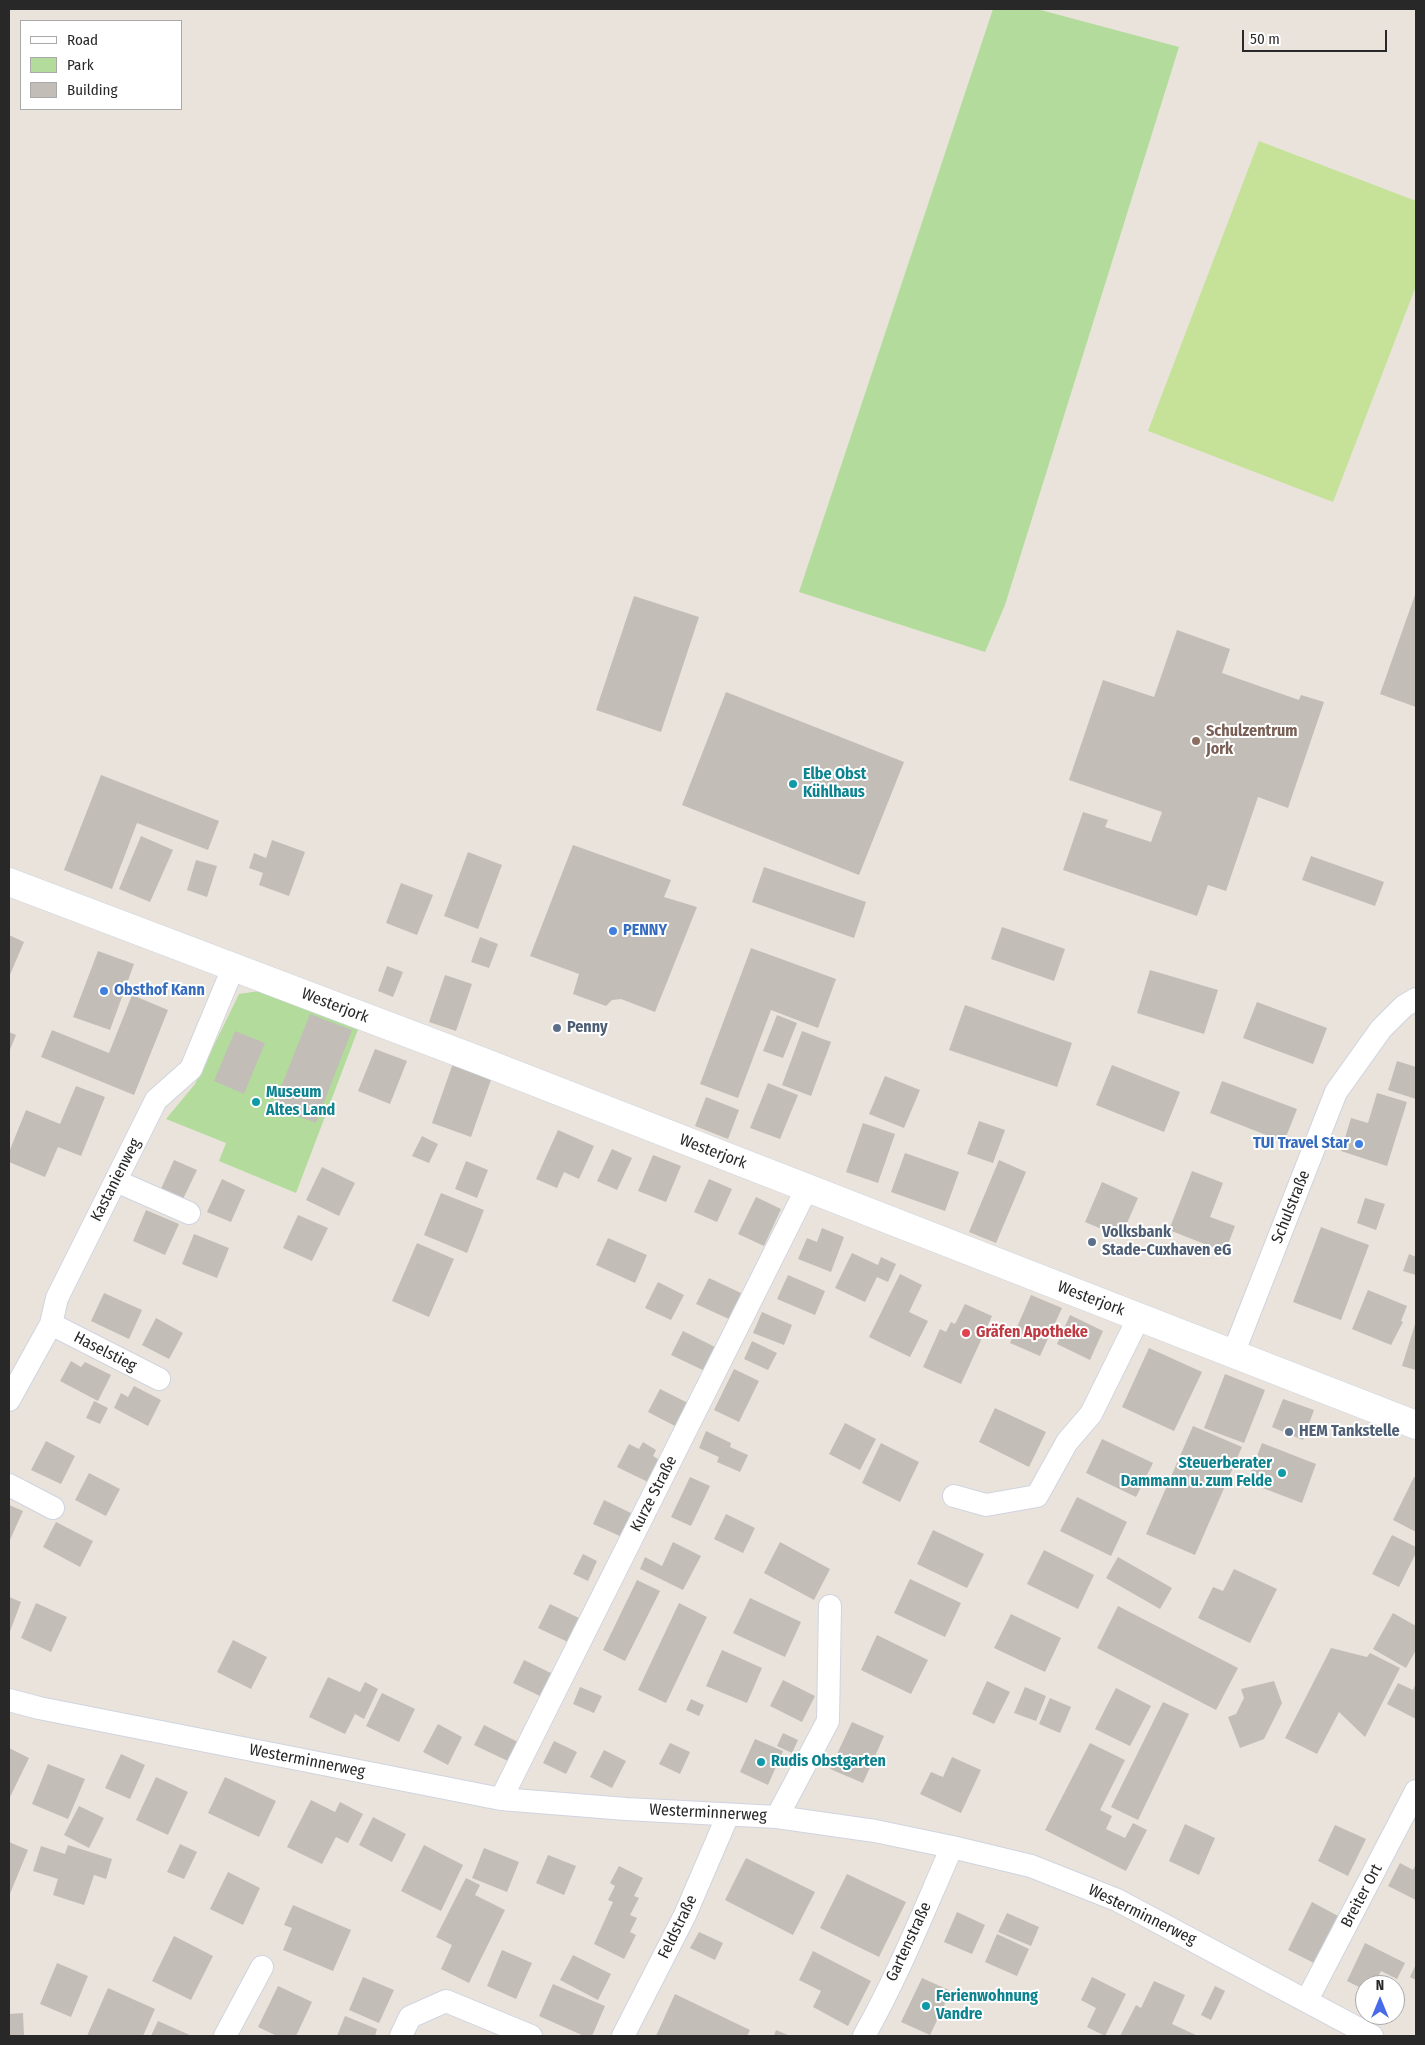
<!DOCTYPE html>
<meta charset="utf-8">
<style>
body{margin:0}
#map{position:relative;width:1425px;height:2045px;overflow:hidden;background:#e9e3db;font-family:"Fira Sans Condensed",sans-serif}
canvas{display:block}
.frame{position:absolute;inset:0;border:10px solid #282828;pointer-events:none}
.legend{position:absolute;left:20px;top:20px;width:162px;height:90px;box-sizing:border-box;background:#fff;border:1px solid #a9a9a9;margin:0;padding:6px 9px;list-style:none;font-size:15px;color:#282828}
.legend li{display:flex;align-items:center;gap:10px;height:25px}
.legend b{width:25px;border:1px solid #a9a9a9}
.north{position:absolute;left:1355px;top:1975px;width:50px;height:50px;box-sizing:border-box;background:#fff;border:1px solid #a9a9a9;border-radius:50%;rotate:0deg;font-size:14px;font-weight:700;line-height:20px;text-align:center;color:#282828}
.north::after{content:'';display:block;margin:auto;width:18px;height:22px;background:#486be9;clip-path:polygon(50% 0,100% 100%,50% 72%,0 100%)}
.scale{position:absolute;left:1242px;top:30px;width:145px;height:22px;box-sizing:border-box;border:2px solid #282828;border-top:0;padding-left:6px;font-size:15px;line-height:18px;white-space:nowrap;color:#282828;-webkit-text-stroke:4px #fff;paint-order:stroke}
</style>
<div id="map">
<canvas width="1425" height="2045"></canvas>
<div class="frame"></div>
<ul class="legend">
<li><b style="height:6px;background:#fff"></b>Road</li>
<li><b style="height:14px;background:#b3dc9c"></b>Park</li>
<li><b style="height:14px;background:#c2bdb6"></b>Building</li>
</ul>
<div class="north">N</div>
<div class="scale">50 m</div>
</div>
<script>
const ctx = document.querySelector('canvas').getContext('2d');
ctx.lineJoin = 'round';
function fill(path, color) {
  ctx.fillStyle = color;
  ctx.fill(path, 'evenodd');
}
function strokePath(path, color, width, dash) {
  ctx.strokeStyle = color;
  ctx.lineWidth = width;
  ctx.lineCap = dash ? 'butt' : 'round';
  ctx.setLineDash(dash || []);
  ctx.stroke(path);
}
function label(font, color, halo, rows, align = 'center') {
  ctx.font = font + ' "Fira Sans Condensed",sans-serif';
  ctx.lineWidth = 4;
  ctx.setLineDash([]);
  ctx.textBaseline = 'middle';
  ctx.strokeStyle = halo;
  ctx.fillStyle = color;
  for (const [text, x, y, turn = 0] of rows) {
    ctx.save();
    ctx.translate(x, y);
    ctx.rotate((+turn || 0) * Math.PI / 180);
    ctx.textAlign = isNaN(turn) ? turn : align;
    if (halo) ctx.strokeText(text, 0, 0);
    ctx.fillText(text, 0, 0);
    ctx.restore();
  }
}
const green = new Path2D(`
 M993,9h44l142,38 -174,558 -20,47 -186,-60z
 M259,991l100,36 -63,166 -77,-32 7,-18 -60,-24 29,-35 44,-90z`);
const pitch = new Path2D(`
 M1259,141l157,60v85l-83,216 -185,-71z`);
const building = new Path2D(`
 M1416,592v115l-36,-13z
 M634,596l65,21 -38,115 -65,-22z
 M1177,630l53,19 -8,24 77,27 2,-5 23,7 -36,106 -30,-11 -32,94 -18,-6 -11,31 -134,-46 20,-58 25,8 -3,7 46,15 11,-30 -93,-32 34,-100 51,17z
 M726,692l178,70 -45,113 -177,-70z
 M101,775l118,46 -11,29 -71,-27 -25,66 -48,-19z
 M141,836l32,14 -23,52 -31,-13z
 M272,840l33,12 -16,44 -30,-11 4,-12 -14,-5 5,-15 12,5z
 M573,845l98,35 -7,17 33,10 -42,105 -34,-13 -9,1 -6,6 -33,-12 6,-20 -49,-18z
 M468,852l34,13 -24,64 -34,-13z
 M1311,856l73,26 -9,24 -73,-26z
 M196,860l21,6 -10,31 -20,-7z
 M764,867l102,35 -12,36 -102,-36z
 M401,883l32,12 -16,40 -31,-12z
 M1002,927l63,22 -11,32 -63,-22z
 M9,935l15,7 -15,35z
 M480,937l18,7 -9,24 -18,-6z
 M751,948l85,31 -18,49 -47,-18 -33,88 -38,-14z
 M98,951l36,13 -24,66 -37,-13z
 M387,966l16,6 -10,25 -15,-6z
 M1150,970l68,20 -14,44 -67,-21z
 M445,975l27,9 -16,47 -27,-9z
 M132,995l36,15 -34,85 -93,-38 11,-27 57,23z
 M1257,1002l70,26 -14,36 -70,-26z
 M965,1005l107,38 -15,44 -108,-37z
 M310,1014l42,16 -36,93 -43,-16z
 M777,1015l20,8 -14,35 -20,-7z
 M235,1031l30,12 -21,51 -30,-13z
 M802,1031l29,11 -20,54 -29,-11z
 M9,1032l7,3 -7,17z
 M375,1049l32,12 -17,43 -32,-13z
 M1397,1061l19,6v32l-28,-9z
 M453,1063l39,14 -21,60 -39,-14z
 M1112,1065l68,27 -16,40 -68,-27z
 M885,1076l35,14 -16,38 -35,-14z
 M1222,1081l75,28 -13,33 -74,-29z
 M768,1083l30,12 -18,44 -30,-11z
 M76,1086l29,11 -24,59 -23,-9 -13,30 -36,-15v-10l17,-42 34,14z
 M1377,1093l30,9 -20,64 -46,-15 10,-33 17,5z
 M706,1097l33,13 -11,29 -33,-13z
 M979,1121l26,9 -12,33 -26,-9z
 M863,1123l32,11 -17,49 -32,-11z
 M558,1130l36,16 -15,33 -15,-7 -7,16 -21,-9z
 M422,1136l16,8 -9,19 -17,-7z
 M612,1149l20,9 -15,32 -20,-9z
 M905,1153l54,19 -14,39 -54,-19z
 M653,1155l28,11 -15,36 -28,-11z
 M174,1160l23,10 -15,31 -22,-10z
 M999,1160l27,12 -30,71 -27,-11z
 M466,1161l22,9 -11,28 -22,-9z
 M322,1167l33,16 -16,33 -33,-16z
 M1192,1171l31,12 -13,34 25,9 -10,26 -56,-22z
 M222,1179l23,11 -14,32 -24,-10z
 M709,1179l23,10 -15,33 -23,-10z
 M1102,1182l36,16 -17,39 -36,-15z
 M441,1193l43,17 -17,43 -43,-18z
 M756,1197l25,12 -17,37 -26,-12z
 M1365,1198l20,6 -9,26 -19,-7z
 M146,1210l33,14 -14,31 -32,-14z
 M298,1215l30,13 -16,33 -29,-13z
 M1321,1227l48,18 -28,75 -48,-18z
 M822,1228l22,9 -13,35 -33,-13 9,-21 10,4z
 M194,1234l35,14 -12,30 -35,-14z
 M608,1238l39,17 -12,28 -39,-18z
 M417,1243l37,16 -25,58 -37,-16z
 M852,1253l26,12 3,-8 15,7 -8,18 -11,-5 -12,25 -30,-14z
 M1409,1254l7,3v18l-13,-4z
 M900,1274l22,11 -13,27 19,9 -18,36 -41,-20z
 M788,1275l37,16 -10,24 -38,-16z
 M709,1278l34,16 -12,26 -35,-16z
 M658,1282l26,13 -13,25 -26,-12z
 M1368,1290l39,16 -6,15 2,1 -12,23 -39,-16z
 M104,1293l38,17 -13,29 -38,-18z
 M1031,1295l31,13 -22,48 -30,-13z
 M965,1304l27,12 -31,68 -38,-17 17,-38 6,3 5,-10 4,2z
 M762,1312l30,13 -8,20 -31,-12z
 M1070,1315l33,16 -13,29 -33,-16z
 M156,1318l27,15 -14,26 -27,-14z
 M1416,1321v49l-14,-4z
 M683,1331l34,17 -12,23 -34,-16z
 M752,1341l25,12 -9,17 -24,-11z
 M1149,1348l53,24 -28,59 -52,-24z
 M71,1361l10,6 4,-5 26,13 -13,26 -38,-20z
 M734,1369l25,12 -20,41 -25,-12z
 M1225,1374l40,16 -21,53 -40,-15z
 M134,1386l27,14 -13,26 -34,-18 7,-15 7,4z
 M660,1389l28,14 -11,24 -29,-15z
 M1283,1399l31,11 -11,30 -31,-13z
 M94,1401l14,7 -8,16 -14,-6z
 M995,1408l51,24 -17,35 -50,-25z
 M845,1423l31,16 -16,31 -31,-16z
 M1193,1426l49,21 -47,108 -49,-21z
 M706,1431l25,12 -1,4 18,8 -8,17 -23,-10 2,-5 -20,-9z
 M1102,1439l51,24 -17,34 -50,-24z
 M46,1441l29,15 -14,28 -30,-14z
 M643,1442l13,8 -3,6 8,5 -11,22 -33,-16 12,-23 10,5z
 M881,1443l38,19 -19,40 -38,-19z
 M1262,1443l54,21 -14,39 -55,-21z
 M89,1473l31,16 -14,27 -31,-16z
 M690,1477l20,9 -19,40 -20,-9z
 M1414,1477l2,1v54l-23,-12z
 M1077,1497l50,25 -16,34 -51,-25z
 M604,1500l29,14 -11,23 -29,-13z
 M9,1505l14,6 -14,31z
 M726,1514l29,14 -12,25 -29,-14z
 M56,1522l37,19 -13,26 -37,-20z
 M933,1530l51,24 -17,34 -50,-24z
 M1392,1535l24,12v6l-17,34 -27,-13z
 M673,1542l28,14 -18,34 -43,-21 5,-12 17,9z
 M780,1542l50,27 -16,31 -50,-27z
 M1044,1550l50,25 -16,34 -51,-25z
 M583,1554l14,7 -9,20 -15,-7z
 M1118,1557l54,31 -12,21 -54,-31z
 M1234,1569l43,20 -27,54 -52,-25 15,-31 10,4z
 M910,1579l51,24 -16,34 -51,-24z
 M637,1580l23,11 -35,70 -22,-11z
 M9,1597l12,5 -12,32z
 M750,1598l51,24 -16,35 -52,-24z
 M36,1603l31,14 -16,35 -30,-14z
 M679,1603l28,14 -41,86 -28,-13z
 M550,1604l31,15 -11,24 -32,-15z
 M1118,1606l120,62 -22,42 -119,-62z
 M1393,1613l23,13v24l-10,18 -33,-19z
 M1011,1614l50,24 -16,34 -51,-24z
 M877,1635l51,25 -17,34 -50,-24z
 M233,1640l34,17 -16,32 -34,-17z
 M1331,1648l36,9 3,-4 30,15 -35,69 -26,-25 -22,42 -32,-16z
 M722,1650l40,18 -15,35 -41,-17z
 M524,1660l29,14 -11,23 -29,-14z
 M328,1677l32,15 5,-10 13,7 -14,30 -9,-5 -10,20 -36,-17z
 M783,1680l32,16 -13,26 -32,-16z
 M987,1681l23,11 -16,32 -22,-10z
 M1274,1681l8,22 -18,36 -24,9 -12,-31 8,-3 8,-16 -3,-9z
 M1398,1683l15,7 3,-7v36l-29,-15z
 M580,1687l22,9 -8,17 -21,-9z
 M1025,1687l21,9 -10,25 -22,-8z
 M1116,1688l35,18 -21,40 -35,-17z
 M382,1693l33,16 -16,33 -33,-16z
 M1050,1698l21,9 -11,26 -21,-9z
 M691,1699l13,6 -5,11 -13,-6z
 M1163,1702l26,12 -51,106 -27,-13z
 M852,1722l32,14 -21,47 -33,-14z
 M438,1724l24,13 -14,28 -25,-13z
 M484,1725l36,18 -10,19 -36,-17z
 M783,1733l15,7 -6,13 -15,-7z
 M755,1739l28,12 -15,34 -28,-13z
 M554,1741l23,11 -11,22 -23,-11z
 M670,1743l20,9 -10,22 -21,-10z
 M1090,1743l35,17 -25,50 12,6 -6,13 19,9 8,-15 14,7 -21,41 -81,-41z
 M9,1748l20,10 -19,39h-1z
 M604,1750l22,11 -14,27 -22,-11z
 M121,1754l24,11 -15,34 -25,-11z
 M952,1757l29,13 -20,43 -41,-19 11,-22 12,5z
 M48,1764l37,15 -17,40 -36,-15z
 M156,1777l32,15 -20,43 -32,-15z
 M225,1777l51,24 -17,36 -51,-24z
 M311,1800l24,12 5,-10 23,12 -15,29 -12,-6 -14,27 -35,-17z
 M79,1806l25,12 -15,30 -25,-13z
 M373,1817l33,17 -14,28 -33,-17z
 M1185,1824l30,14 -16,37 -30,-14z
 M1335,1825l31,14 -18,37 -30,-15z
 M9,1842l19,8 -19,46z
 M180,1844l17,8 -13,27 -17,-7z
 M68,1845l44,14 -6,20 -12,-4 -10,30 -31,-10 5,-16 -25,-8 8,-25 24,8z
 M424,1845l39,20 -22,46 -40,-20z
 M484,1848l35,14 -12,30 -35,-14z
 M548,1855l28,11 -12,29 -28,-12z
 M746,1858l69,34 -22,43 -68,-35z
 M1400,1863l13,7 3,-6v36l-28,-14z
 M619,1866l24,12 -9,18 5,2 -9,17 7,3 -7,14 6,3 -12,24 -30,-15 19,-42 -5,-2 7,-14 -5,-3z
 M228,1872l32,16 -17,37 -33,-16z
 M847,1874l59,28 -27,55 -59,-29z
 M466,1878l14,7 -5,10 30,15 -36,73 -28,-14 11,-24 -16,-8z
 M1312,1902l28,15 -24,47 -28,-14z
 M293,1905l58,25 -18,41 -50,-21 9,-22 -8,-3z
 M957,1912l28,13 -13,29 -28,-12z
 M1007,1913l32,14 -8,19 -33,-14z
 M699,1932l24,11 -8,17 -25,-12z
 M997,1934l32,15 -12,27 -32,-14z
 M174,1936l39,20 -22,44 -39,-19z
 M1365,1943l40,20 -8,16 -16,-8 -7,14h-9v5l-18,-9z
 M502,1950l30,13 -16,36 -29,-13z
 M813,1951l58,30 -23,45 -35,-19 8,-16 -22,-11z
 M573,1955l38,19 -13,26 -38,-20z
 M57,1963l31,13 -17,41 -31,-13z
 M1416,1964v16l-6,-3z
 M363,1977l31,13 -15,33 -30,-13z
 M1092,1977l34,17 -21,42 -18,-9 9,-19 -15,-8z
 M922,1978l29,13 -21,44 -29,-13z
 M1154,1981l31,14 -13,29 26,12h-78l16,-31 5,3z
 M553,1984l52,22 -13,30h-8l-45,-20z
 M278,1986l34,16 -16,34h-19l-19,-9z
 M1215,1986l10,5 -14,29 -10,-5z
 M108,1988l47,21 -12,27h-56z
 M675,1994l75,36 -3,6h-91z
 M23,2013l1,23h-15v-22z
 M345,2016l32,13 -2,7h-38z
 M158,2021l34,15h-41z
 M776,2030l14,6h-16z`);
const minor = new Path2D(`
 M116,1181l73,32
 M51,1324l108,55
 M1233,1354l103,-262 45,-63 23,-23 12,-7
 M9,1400l42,-76 6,-26 99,-198 35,-31 42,-101
 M9,1485l44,23
 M954,1496l32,9 51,-9 30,-54 24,-28 48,-97
 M9,1700l30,8 462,91 125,10 151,8 98,14 77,16 79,19 86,34 255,136
 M501,1799l306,-611
 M777,1817l51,-96 2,-115
 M1307,2000l109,-209
 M225,2036l37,-69
 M401,2036l9,-19 36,-16 85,35
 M623,2036l62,-121 43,-100
 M864,2036c34,-60 60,-126 88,-189`);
const secondary = new Path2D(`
 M9,882l472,179 935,364`);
const markers = [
 [1196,741,5,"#8d6e63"],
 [793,784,5,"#0f9aa8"],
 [613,931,5,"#3f7fe0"],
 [104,991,5,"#3f7fe0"],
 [557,1028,5,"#5c6f8a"],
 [256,1102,5,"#0f9aa8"],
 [1359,1144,5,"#3f7fe0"],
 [1092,1242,5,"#5c6f8a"],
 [966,1333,5,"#e0444e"],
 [1289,1432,5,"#5c6f8a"],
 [1282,1473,5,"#0f9aa8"],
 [761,1762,5,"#0f9aa8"],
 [926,2006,5,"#0f9aa8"]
];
const educationNames = [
 ["Schulzentrum",1206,732],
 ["Jork",1206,750]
];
const cultureNames = [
 ["Elbe Obst",803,775],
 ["Kühlhaus",803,793],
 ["Museum",266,1093],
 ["Altes Land",266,1111],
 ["Steuerberater",1272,1464,"right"],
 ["Dammann u. zum Felde",1272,1482,"right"],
 ["Rudis Obstgarten",771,1762],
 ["Ferienwohnung",936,1997],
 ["Vandre",936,2015]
];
const shopNames = [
 ["PENNY",623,931],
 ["Obsthof Kann",114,991],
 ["TUI Travel Star",1349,1144,"right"]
];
const streetNames = [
 ["Westerjork",335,1006,21],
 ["Westerjork",713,1152,21],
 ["Kastanienweg",116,1180,-63],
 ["Schulstraße",1291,1207,-68],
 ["Westerjork",1091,1299,21],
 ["Haselstieg",105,1352,27],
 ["Kurze Straße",654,1494,-63],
 ["Westerminnerweg",307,1761,11],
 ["Westerminnerweg",708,1813,3],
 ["Breiter Ort",1362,1896,-62],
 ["Westerminnerweg",1142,1915,26],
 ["Feldstraße",678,1927,-64],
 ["Gartenstraße",909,1942,-65]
];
const serviceNames = [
 ["Penny",567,1028],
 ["Volksbank",1102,1233],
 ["Stade-Cuxhaven eG",1102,1251],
 ["HEM Tankstelle",1299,1432]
];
const healthNames = [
 ["Gräfen Apotheke",976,1333]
];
fill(green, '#b3dc9c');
fill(pitch, '#c5e298');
fill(building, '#c2bdb6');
strokePath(minor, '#d0d4e0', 24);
strokePath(secondary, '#d0d4e0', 29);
strokePath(minor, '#fff', 22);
strokePath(secondary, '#fff', 28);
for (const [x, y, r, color] of markers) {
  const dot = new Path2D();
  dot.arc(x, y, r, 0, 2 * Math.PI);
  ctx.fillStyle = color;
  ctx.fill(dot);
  strokePath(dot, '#fff', 2);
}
label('bold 16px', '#785e54', '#fff', educationNames, 'left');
label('bold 16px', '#0d838f', '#fff', cultureNames, 'left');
label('bold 16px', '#366cbe', '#fff', shopNames, 'left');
label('16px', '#282828', '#fff', streetNames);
label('bold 16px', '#4e5e75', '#fff', serviceNames, 'left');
label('bold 16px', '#be3a42', '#fff', healthNames, 'left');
</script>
